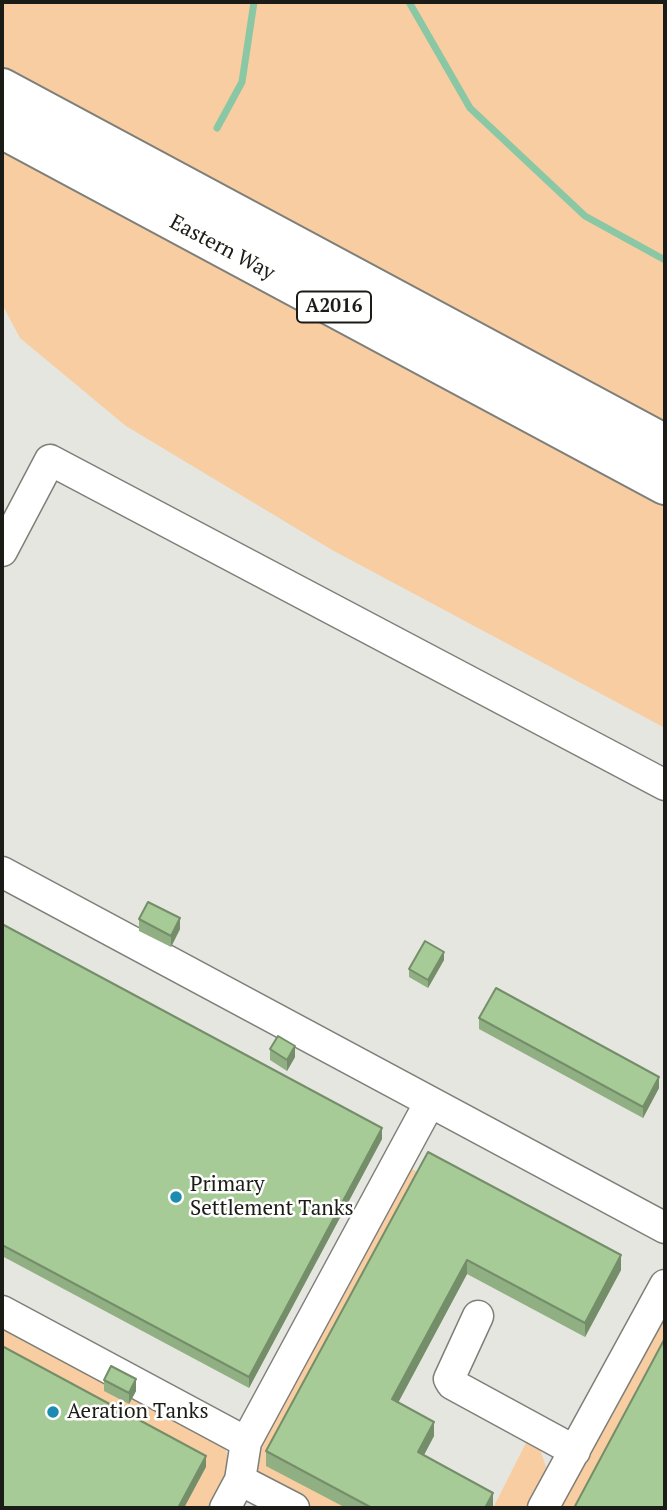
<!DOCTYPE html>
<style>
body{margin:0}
#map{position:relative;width:667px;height:1510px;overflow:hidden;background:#e5e6df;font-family:"PT Serif",serif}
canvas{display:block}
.frame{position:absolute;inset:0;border:4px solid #1b1b18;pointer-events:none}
</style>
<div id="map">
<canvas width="667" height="1510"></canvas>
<div class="frame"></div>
</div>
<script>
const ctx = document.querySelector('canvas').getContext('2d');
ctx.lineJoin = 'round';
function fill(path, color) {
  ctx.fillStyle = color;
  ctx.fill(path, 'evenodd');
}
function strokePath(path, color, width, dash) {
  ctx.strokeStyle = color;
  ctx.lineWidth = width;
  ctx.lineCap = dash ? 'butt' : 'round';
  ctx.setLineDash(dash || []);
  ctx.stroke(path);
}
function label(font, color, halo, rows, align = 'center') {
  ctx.font = font + ' "PT Serif",serif';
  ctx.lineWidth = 5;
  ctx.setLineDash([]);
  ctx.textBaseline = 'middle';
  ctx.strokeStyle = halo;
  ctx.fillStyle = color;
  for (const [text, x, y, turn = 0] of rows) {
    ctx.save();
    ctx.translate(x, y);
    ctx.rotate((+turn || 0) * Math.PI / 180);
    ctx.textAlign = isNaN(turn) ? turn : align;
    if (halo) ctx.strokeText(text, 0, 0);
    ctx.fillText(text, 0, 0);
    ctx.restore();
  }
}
const green = new Path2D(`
 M2,2h663v420l-663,-357z
 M2,147l663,354v227l-331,-177 -208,-125 -106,-88 -18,-34z
 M409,1168l14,6 -77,334h-38l-51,-31 -2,-29z
 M665,1307v42l-85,159h-22z
 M2,1319l223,126 4,21 -20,42h-207z
 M528,1439l11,7 8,24 -16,38h-38z`);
const stream = new Path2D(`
 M409,2l61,106 115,108 80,44
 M217,128l25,-46 12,-80`);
const minor = new Path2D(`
 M2,551l48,-91 615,325
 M2,872l663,356
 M2,1311l244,131
 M478,1316l-29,63 3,5 123,67
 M240,1480l54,28
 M225,1508l15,-28 6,-38 184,-340
 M543,1508l122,-223`);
const major = new Path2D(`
 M2,88l663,356
 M2,129l663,356`);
const wall = new Path2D(`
 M139,919l41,10 -9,18 -32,-16z
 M2,924l380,215 -133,249 -247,-132z
 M444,960l-16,28 -19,-11v-8z
 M479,1018l180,70 -16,30 -164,-89z
 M270,1049l25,8 -8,14 -17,-11z
 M428,1152l193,118 -36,67 -118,-63 -69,129 36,33 -10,19 69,52v1h-147l-80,-42v-15z
 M104,1380l32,11 -7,13 -25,-13z`);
const shadedWall = new Path2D(`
 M180,918v11l-9,18v-11z
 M444,952v8l-16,28v-8z
 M295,1046v11l-8,14v-11z
 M659,1077v11l-16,30v-11z
 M382,1128v11l-133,249v-11z
 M621,1255v15l-36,67v-14z
 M467,1260v14l-75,140v-15z
 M136,1379v12l-7,13v-11z
 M434,1422v14l-16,30v-14z
 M206,1456v11l-22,41h-6z
 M493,1493v15h-8z`);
const building = new Path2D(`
 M148,902l32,16 -9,18 -32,-17z
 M2,924l380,204 -133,249 -247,-132z
 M425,941l19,11 -16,28 -19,-11z
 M496,988l163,89 -16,30 -164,-89z
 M278,1036l17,10 -8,14 -17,-11z
 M428,1152l193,103 -36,68 -118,-63 -75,139 42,23 -16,30 75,41 -8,15h-113l-106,-57z
 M665,1338v170h-91z
 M2,1346l204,110 -28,52h-176z
 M111,1366l25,13 -7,14 -25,-13z`);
const markers = [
 [176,1197,7,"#1b8bb0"],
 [53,1412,7,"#1b8bb0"]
];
const shields = [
 [334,307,74]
];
const shieldNames = [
 ["A2016",334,307]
];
const streetNames = [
 ["Eastern Way",222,248,28]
];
const poiNames = [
 ["Primary",190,1185],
 ["Settlement Tanks",190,1209],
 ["Aeration Tanks",67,1412]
];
fill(green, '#f7cda1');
strokePath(stream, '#8ac7a4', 7);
strokePath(minor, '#7e7f79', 33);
strokePath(major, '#7e7f79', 42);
strokePath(minor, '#fff', 30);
strokePath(major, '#fff', 38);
fill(wall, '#90af82');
fill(shadedWall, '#758e6a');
fill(building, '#a7cb97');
strokePath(building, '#758e6a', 2);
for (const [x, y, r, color] of markers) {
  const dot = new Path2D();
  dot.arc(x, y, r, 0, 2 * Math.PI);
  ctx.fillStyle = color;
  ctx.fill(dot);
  strokePath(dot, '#fffffe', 2.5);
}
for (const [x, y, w] of shields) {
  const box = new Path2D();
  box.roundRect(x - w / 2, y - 15.5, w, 31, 5);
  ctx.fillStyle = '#fffffe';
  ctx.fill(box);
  strokePath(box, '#1b1b18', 2);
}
label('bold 19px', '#1b1b18', null, shieldNames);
label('21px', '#1b1b18', '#fffffe', streetNames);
label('21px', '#1b1b18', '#fffffe', poiNames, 'left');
</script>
